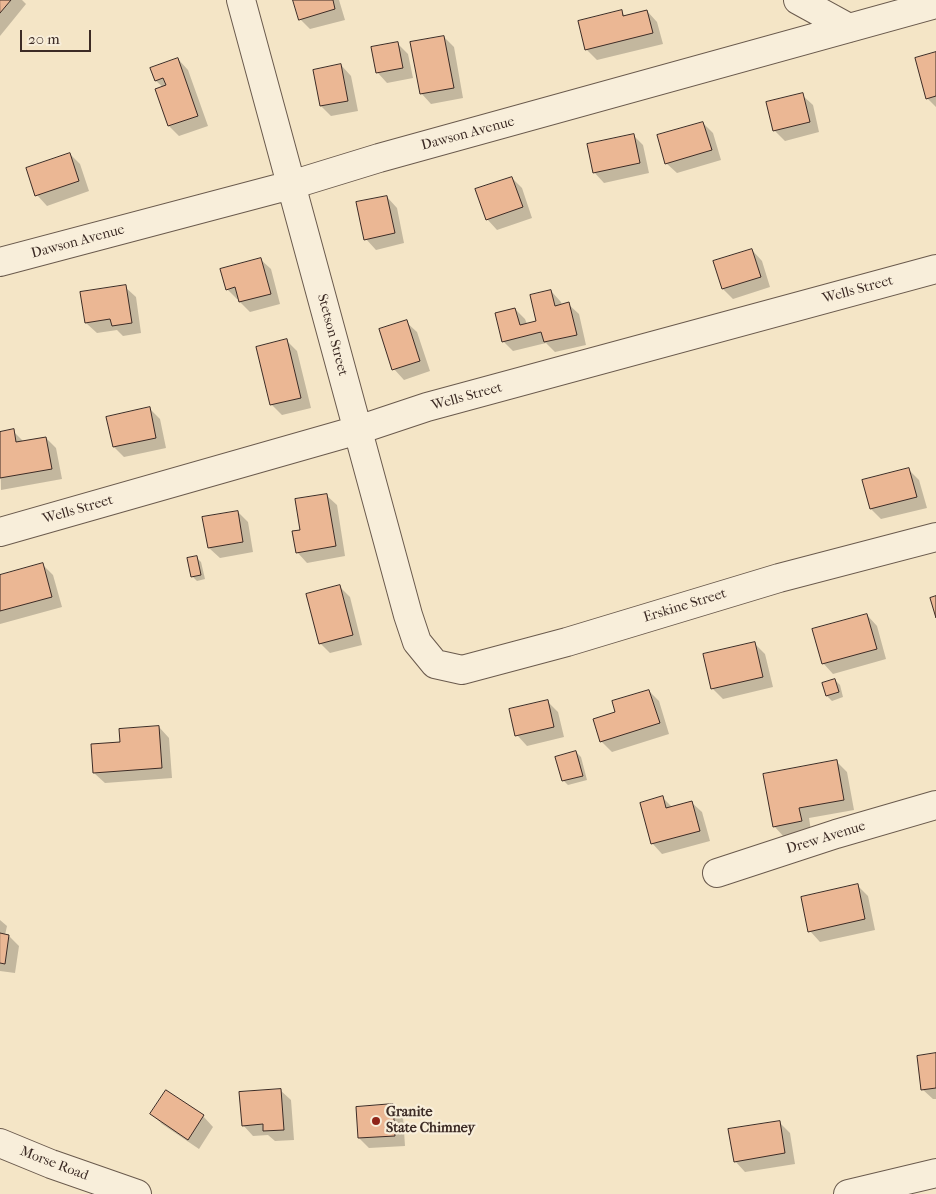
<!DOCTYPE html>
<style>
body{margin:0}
#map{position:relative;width:936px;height:1194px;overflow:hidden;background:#f4e5c6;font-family:"IM FELL French Canon",serif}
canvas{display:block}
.scale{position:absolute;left:20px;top:30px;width:71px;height:22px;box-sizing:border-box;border:2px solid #3c2b25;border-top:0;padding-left:6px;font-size:15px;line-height:18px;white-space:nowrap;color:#3c2b25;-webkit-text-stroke:4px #f8eeda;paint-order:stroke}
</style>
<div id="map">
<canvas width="936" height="1194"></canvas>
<div class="scale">20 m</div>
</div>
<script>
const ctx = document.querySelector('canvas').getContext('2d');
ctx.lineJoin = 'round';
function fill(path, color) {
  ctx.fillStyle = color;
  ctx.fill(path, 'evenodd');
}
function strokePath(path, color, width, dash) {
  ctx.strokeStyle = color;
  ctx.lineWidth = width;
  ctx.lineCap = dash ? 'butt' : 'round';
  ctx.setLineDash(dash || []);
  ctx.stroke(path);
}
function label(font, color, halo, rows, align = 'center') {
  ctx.font = font + ' "IM FELL French Canon",serif';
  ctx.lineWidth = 4.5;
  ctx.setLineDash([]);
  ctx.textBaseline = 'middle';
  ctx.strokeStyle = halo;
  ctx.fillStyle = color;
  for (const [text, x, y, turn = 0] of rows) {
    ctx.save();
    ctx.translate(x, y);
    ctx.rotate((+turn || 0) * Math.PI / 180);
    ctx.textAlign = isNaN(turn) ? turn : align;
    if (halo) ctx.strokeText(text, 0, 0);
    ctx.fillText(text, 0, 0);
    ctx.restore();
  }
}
const shadow = new Path2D(`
 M0,0h22l4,4 -26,32z
 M294,0h45l6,20 -35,9 -10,-10z
 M621,11l5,6 21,-6 10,11 6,22 -66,16 -11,-11z
 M444,37l10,10 9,51 -32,6 -10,-11z
 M398,44l10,10 5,24 -26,5 -10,-11z
 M936,53v54l-9,-9z
 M178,59l10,11 20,56 -29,10 -10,-10 -6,-39 -7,-6 -4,-13z
 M341,65l10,11 7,35 -27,5 -10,-10 -7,-35z
 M802,95l11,10 6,27 -34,9 -11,-11z
 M703,123l10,10 8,27 -44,13 -11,-10z
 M633,135l10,10 6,28 -45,10 -10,-11z
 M70,154l10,10 9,27 -42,15 -10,-11z
 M512,178l10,10 10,30 -35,12 -10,-11z
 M387,197l10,11 7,35 -28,7 -10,-11z
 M752,250l10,11 8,26 -37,12 -10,-10 -9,-27z
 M260,259l11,10 9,35 -30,8 -10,-10 -1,-3h-2l-10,-10z
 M125,287l11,10 5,36 -18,3 -6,-6 -20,3 -11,-10z
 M551,291l10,11 1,3 6,-1 11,10 7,31 -31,7 -9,-9 -33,8 -10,-10 12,-32 10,10 2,5 11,-2z
 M406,322l11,10 13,39 -26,9 -10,-11z
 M287,341l10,10 14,57 -29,7 -11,-11z
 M149,408l11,11 6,29 -42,9 -10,-10z
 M13,431l10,10 23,-3 10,10 6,31 -61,11 -1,-57z
 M909,470l10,10 8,28 -46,11 -10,-10z
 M326,495l11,10 8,51 -38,7 -10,-11z
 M238,512l10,10 5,30 -33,6 -11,-10z
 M196,557l5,5 4,17 -8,2 -5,-5z
 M43,565l10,10 9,32 -62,17v-48z
 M339,586l11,11 12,48 -32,8 -10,-10z
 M867,615l10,11 9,33 -53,15 -10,-11z
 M755,644l10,10 8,33 -50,12 -11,-11z
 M835,680l5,5 3,12 -11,4 -5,-5z
 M649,691l10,10 10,33 -57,18 -11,-11 16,-28z
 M548,702l10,10 6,25 -37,9 -10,-11z
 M159,727l10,11 3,40 -67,5 -11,-10z
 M576,752l5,5 6,23 -19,5 -5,-5z
 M836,761l11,11 7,38 -45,8 2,13 -27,6 -10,-11z
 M663,798l9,9 19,-5 11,10 8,29 -48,13 -10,-11z
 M857,885l11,11 7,34 -55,12 -10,-11z
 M0,920l7,6 -2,9 4,1 10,10 -4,27 -15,-2z
 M936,1054v45h-3l-11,-10z
 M280,1090l11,10 3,40 -19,1 -7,-6 -15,1 -10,-11z
 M393,1105l10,11 2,30 -36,2 -10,-10z
 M152,1114l51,2 10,11 -14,22 -37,-25z
 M779,1122l11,11 5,31 -50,8 -10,-11z`);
const building = new Path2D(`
 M0,0h11l-11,13z
 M293,0h40l2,9 -36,11z
 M622,10l1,6 24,-6 6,23 -68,17 -7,-29z
 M444,36l10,52 -34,6 -10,-52z
 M398,42l5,26 -27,5 -5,-26z
 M936,52v44l-10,3 -11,-41z
 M178,58l20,58 -30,10 -13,-37 11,-4 -3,-7 -8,3 -5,-13z
 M341,64l7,37 -28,5 -7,-36z
 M803,93l7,29 -37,9 -7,-29z
 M703,122l9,28 -47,14 -8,-29z
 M634,134l6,29 -47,10 -6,-29z
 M70,153l9,28 -44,15 -9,-28z
 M512,177l11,30 -37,13 -11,-31z
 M387,196l8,37 -31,7 -8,-38z
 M752,249l9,28 -39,12 -9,-28z
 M261,258l10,36 -32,8 -4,-15 -9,3 -6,-21z
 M126,285l6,38 -20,3 -2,-7 -25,4 -5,-31z
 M551,290l4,16 14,-4 8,33 -33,7 -3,-10 -39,10 -7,-29 20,-5 5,17 16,-4 -6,-26z
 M407,320l13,41 -28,9 -13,-41z
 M287,339l14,59 -31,7 -14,-58z
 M150,407l6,31 -43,9 -7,-30z
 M14,429l2,13 30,-5 6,32 -52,9v-46z
 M909,468l8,29 -47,12 -8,-29z
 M327,494l9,52 -40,7 -4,-22 8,-1 -5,-31z
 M238,511l5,31 -35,6 -6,-31z
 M197,556l4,19 -10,2 -4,-19z
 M43,563l9,34 -52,14v-36z
 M340,585l13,50 -34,9 -13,-50z
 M936,596v22l-6,-20z
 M867,614l10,35 -55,15 -10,-35z
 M755,642l8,35 -52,12 -8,-35z
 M835,679l4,13 -13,4 -4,-13z
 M649,690l11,33 -60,19 -7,-23 22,-7 -3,-11z
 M548,700l6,27 -39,9 -6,-27z
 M159,726l3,42 -69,5 -2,-29 29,-2 -1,-13z
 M576,751l7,25 -21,5 -7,-24z
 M837,760l7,40 -45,8 3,13 -29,6 -10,-53z
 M663,796l3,12 26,-7 8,30 -49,13 -11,-41z
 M858,884l7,35 -57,13 -7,-35z
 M0,933l9,2 -4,29 -5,-1z
 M936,1053v35l-15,2 -4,-34z
 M281,1089l3,41 -21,1v-7l-21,2 -3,-34z
 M166,1090l38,25 -16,25 -38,-26z
 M393,1104l2,32 -37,2 -2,-31z
 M780,1121l5,32 -51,9 -6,-33z`);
const minor = new Path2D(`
 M241,0l167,615 9,27 18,22 27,6 105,-28 212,-64 157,-41
 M798,0l51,28
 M0,262l291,-77 88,-27 557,-154
 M0,532l358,-102 69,-23 509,-138
 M717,873l119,-39 100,-29
 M0,1143l51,21 86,30
 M848,1194l88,-21`);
const markers = [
 [376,1121,5,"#8f2418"]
];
const streetNames = [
 ["Dawson Avenue",468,134,-15],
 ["Dawson Avenue",78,242,-15],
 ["Wells Street",858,290,-15],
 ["Stetson Street",332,335,75],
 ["Wells Street",467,397,-15],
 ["Wells Street",78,510,-16],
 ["Erskine Street",685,606,-17],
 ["Drew Avenue",826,838,-17],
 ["Morse Road",54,1164,21]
];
const poiNames = [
 ["Granite",386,1113],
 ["State Chimney",386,1129]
];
fill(shadow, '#0003');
fill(building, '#ebb794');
strokePath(building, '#3c2b25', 1);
strokePath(minor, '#6a5a4d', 30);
strokePath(minor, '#f8eeda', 28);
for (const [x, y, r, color] of markers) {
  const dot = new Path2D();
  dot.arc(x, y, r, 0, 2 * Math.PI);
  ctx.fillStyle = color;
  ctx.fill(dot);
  strokePath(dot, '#f8eeda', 2);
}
label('14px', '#3c2b25', '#f8eeda', streetNames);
label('bold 14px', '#3c2b25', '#f8eeda', poiNames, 'left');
</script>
